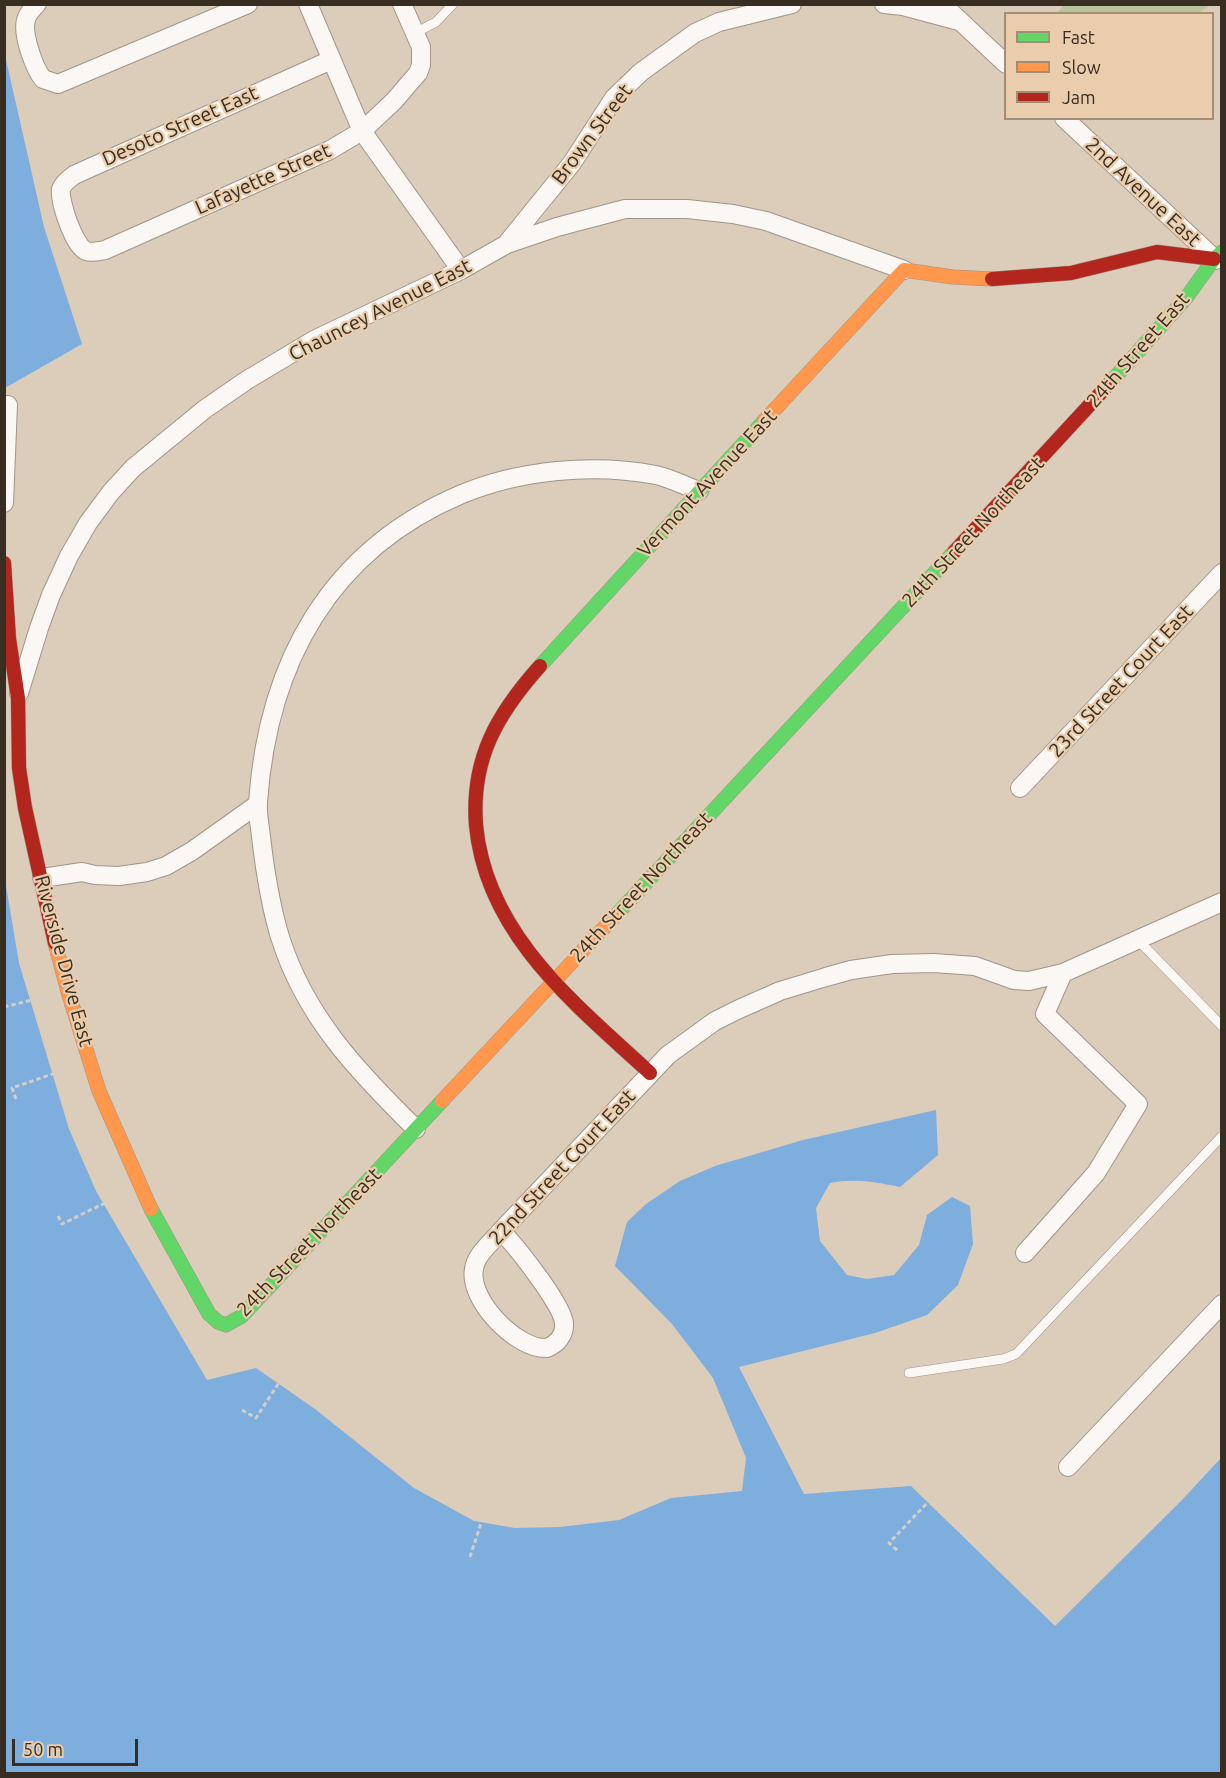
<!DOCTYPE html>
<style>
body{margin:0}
#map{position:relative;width:1226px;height:1778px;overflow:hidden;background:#dcccba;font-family:Ubuntu,sans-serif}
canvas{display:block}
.frame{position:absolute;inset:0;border:6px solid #382d21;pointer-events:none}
.legend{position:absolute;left:1004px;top:12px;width:210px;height:108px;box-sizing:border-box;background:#e9cdad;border:2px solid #a28d75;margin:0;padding:8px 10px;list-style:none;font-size:18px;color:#382d21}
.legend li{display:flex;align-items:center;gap:12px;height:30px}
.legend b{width:30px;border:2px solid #a28d75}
.scale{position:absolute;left:12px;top:1739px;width:126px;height:27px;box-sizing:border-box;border:3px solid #382d21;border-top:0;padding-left:8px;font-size:18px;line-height:21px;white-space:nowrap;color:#382d21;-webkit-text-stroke:4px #e9cdad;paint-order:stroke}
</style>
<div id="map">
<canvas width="1226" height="1778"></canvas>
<div class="frame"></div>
<ul class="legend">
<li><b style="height:8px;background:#63d668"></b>Fast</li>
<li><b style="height:8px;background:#ff974d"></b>Slow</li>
<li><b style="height:8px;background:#b3261e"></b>Jam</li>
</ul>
<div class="scale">50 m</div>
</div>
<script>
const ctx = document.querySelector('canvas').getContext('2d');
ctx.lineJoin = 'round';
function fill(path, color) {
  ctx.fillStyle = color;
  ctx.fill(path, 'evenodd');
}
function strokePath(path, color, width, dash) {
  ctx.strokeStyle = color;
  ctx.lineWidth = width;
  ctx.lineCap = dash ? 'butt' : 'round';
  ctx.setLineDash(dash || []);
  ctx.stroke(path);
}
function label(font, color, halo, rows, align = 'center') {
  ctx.font = font + ' Ubuntu,sans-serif';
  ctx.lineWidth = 4.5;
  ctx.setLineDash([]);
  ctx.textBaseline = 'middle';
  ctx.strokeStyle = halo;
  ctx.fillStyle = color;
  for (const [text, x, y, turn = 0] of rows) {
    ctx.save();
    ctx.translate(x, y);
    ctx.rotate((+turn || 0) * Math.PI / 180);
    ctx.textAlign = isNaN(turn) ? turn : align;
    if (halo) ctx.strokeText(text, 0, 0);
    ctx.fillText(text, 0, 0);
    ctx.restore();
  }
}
const green = new Path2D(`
 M1065,4h145v1l-11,8h-142z`);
const water = new Path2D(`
 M4,51l40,176 38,117 -77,44z
 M5,880l14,83 50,166 27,62 111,189 49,-12 59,41 99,79 60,33 41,7 45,-1 59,-7 52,-22 71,-7 4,-33 -33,-80 -41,-54 -57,-58 12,-44 19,-18 34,-23 35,-15 88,-26 133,-30 2,45 -38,32c-24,-5 -45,-9 -70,-4l-14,25 4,33 27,34 20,4 27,-4 25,-30 8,-30 25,-18 18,9 3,38 -15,41 -31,30 -52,18 -136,34 65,127 107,-8 144,140 126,-125 40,-43v315h-1216z`);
const path = new Path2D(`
 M4,1007l40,-10
 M16,1099l-4,-11 52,-18
 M58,1216l4,8 53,-26
 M242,1410l14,8 24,-37
 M897,1550l-8,-7 40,-42
 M470,1557l12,-37`);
const lane = new Path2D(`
 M415,33l21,-11 17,-18
 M1138,940l84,86
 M909,1373l94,-14 13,-5 206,-218`);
const street = new Path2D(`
 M37,4c-4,4 -10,10 -11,16 -4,14 8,48 17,59l15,5 190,-80
 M308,4l54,127 99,139
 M884,4l19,2 56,15
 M942,4l64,60
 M331,60l-257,115c-5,4 -11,8 -13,14 -2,12 13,57 25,62 6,2 13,0 19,-1l225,-100 32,-19 32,-30 24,-28 3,-8v-18l-19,-43
 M1064,118l152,142
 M508,242l64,-79 42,-65 27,-26 54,-39 24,-11 73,-18
 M4,503l4,-98
 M19,693l20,-65 12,-33 18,-39 19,-33 23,-31 22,-24 72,-59 42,-29 67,-40 147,-70 46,-26 50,-17 68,-18h62l46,5 33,7 138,49
 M1020,788l202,-215
 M42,878l40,-6 13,3 24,1 28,-4 19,-6 26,-15 66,-47
 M416,1129c-58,-57 -111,-112 -136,-192 -10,-33 -15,-66 -19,-100 -1,-11 -4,-24 -3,-35 10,-139 71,-252 204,-308 58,-24 131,-31 194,-19 14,3 29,11 43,16
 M501,1231c15,15 61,73 63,92 1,12 -7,21 -17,25 -30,2 -79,-48 -73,-79 2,-15 18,-27 27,-38l167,-176 47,-34 22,-11 43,-19 46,-14 25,-7 41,-6 42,-1 41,3 39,14 15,1 34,-8 159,-71
 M1025,1253l71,-80 42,-69 -93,-90 18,-41
 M1068,1467l154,-163`);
const fast = new Path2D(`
 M1109,384l77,-86 28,-39 8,-7
 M540,666l224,-245
 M617,914l337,-362
 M151,1209l58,105 9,8 8,3 16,-9 200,-215`);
const slow = new Path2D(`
 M764,421l140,-151 49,7 39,2
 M55,943l14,52 30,96 52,118
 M442,1101l175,-187`);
const jam = new Path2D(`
 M992,279l79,-6 86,-21 57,7
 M954,552l155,-168
 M4,563l5,76 9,59 1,70 6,40 30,135
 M540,666c-43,48 -69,93 -64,159 10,109 99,179 174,248`);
const streetNames = [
 ["Desoto Street East",180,126,-24],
 ["Brown Street",592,134,-53],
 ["Lafayette Street",263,179,-24],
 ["2nd Avenue East",1143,192,43],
 ["Chauncey Avenue East",380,310,-27],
 ["24th Street East",1138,350,-49],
 ["Vermont Avenue East",707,483,-47],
 ["24th Street Northeast",973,532,-47],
 ["23rd Street Court East",1121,681,-47],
 ["24th Street Northeast",641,887,-47],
 ["Riverside Drive East",64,961,75],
 ["22nd Street Court East",562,1167,-47],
 ["24th Street Northeast",309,1242,-46]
];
fill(green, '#bac49b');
fill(water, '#7eaede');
strokePath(lane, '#a19587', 10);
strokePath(street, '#a19587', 20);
strokePath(fast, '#a19587', 15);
strokePath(slow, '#a19587', 15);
strokePath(jam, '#a19587', 15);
strokePath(path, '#d3cec8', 3, [4.5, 3]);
strokePath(lane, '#faf7f5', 9);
strokePath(street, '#faf7f5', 18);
strokePath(fast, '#63d668', 14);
strokePath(slow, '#ff974d', 14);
strokePath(jam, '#b3261e', 14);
label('20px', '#382d21', '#e9cdad', streetNames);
</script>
